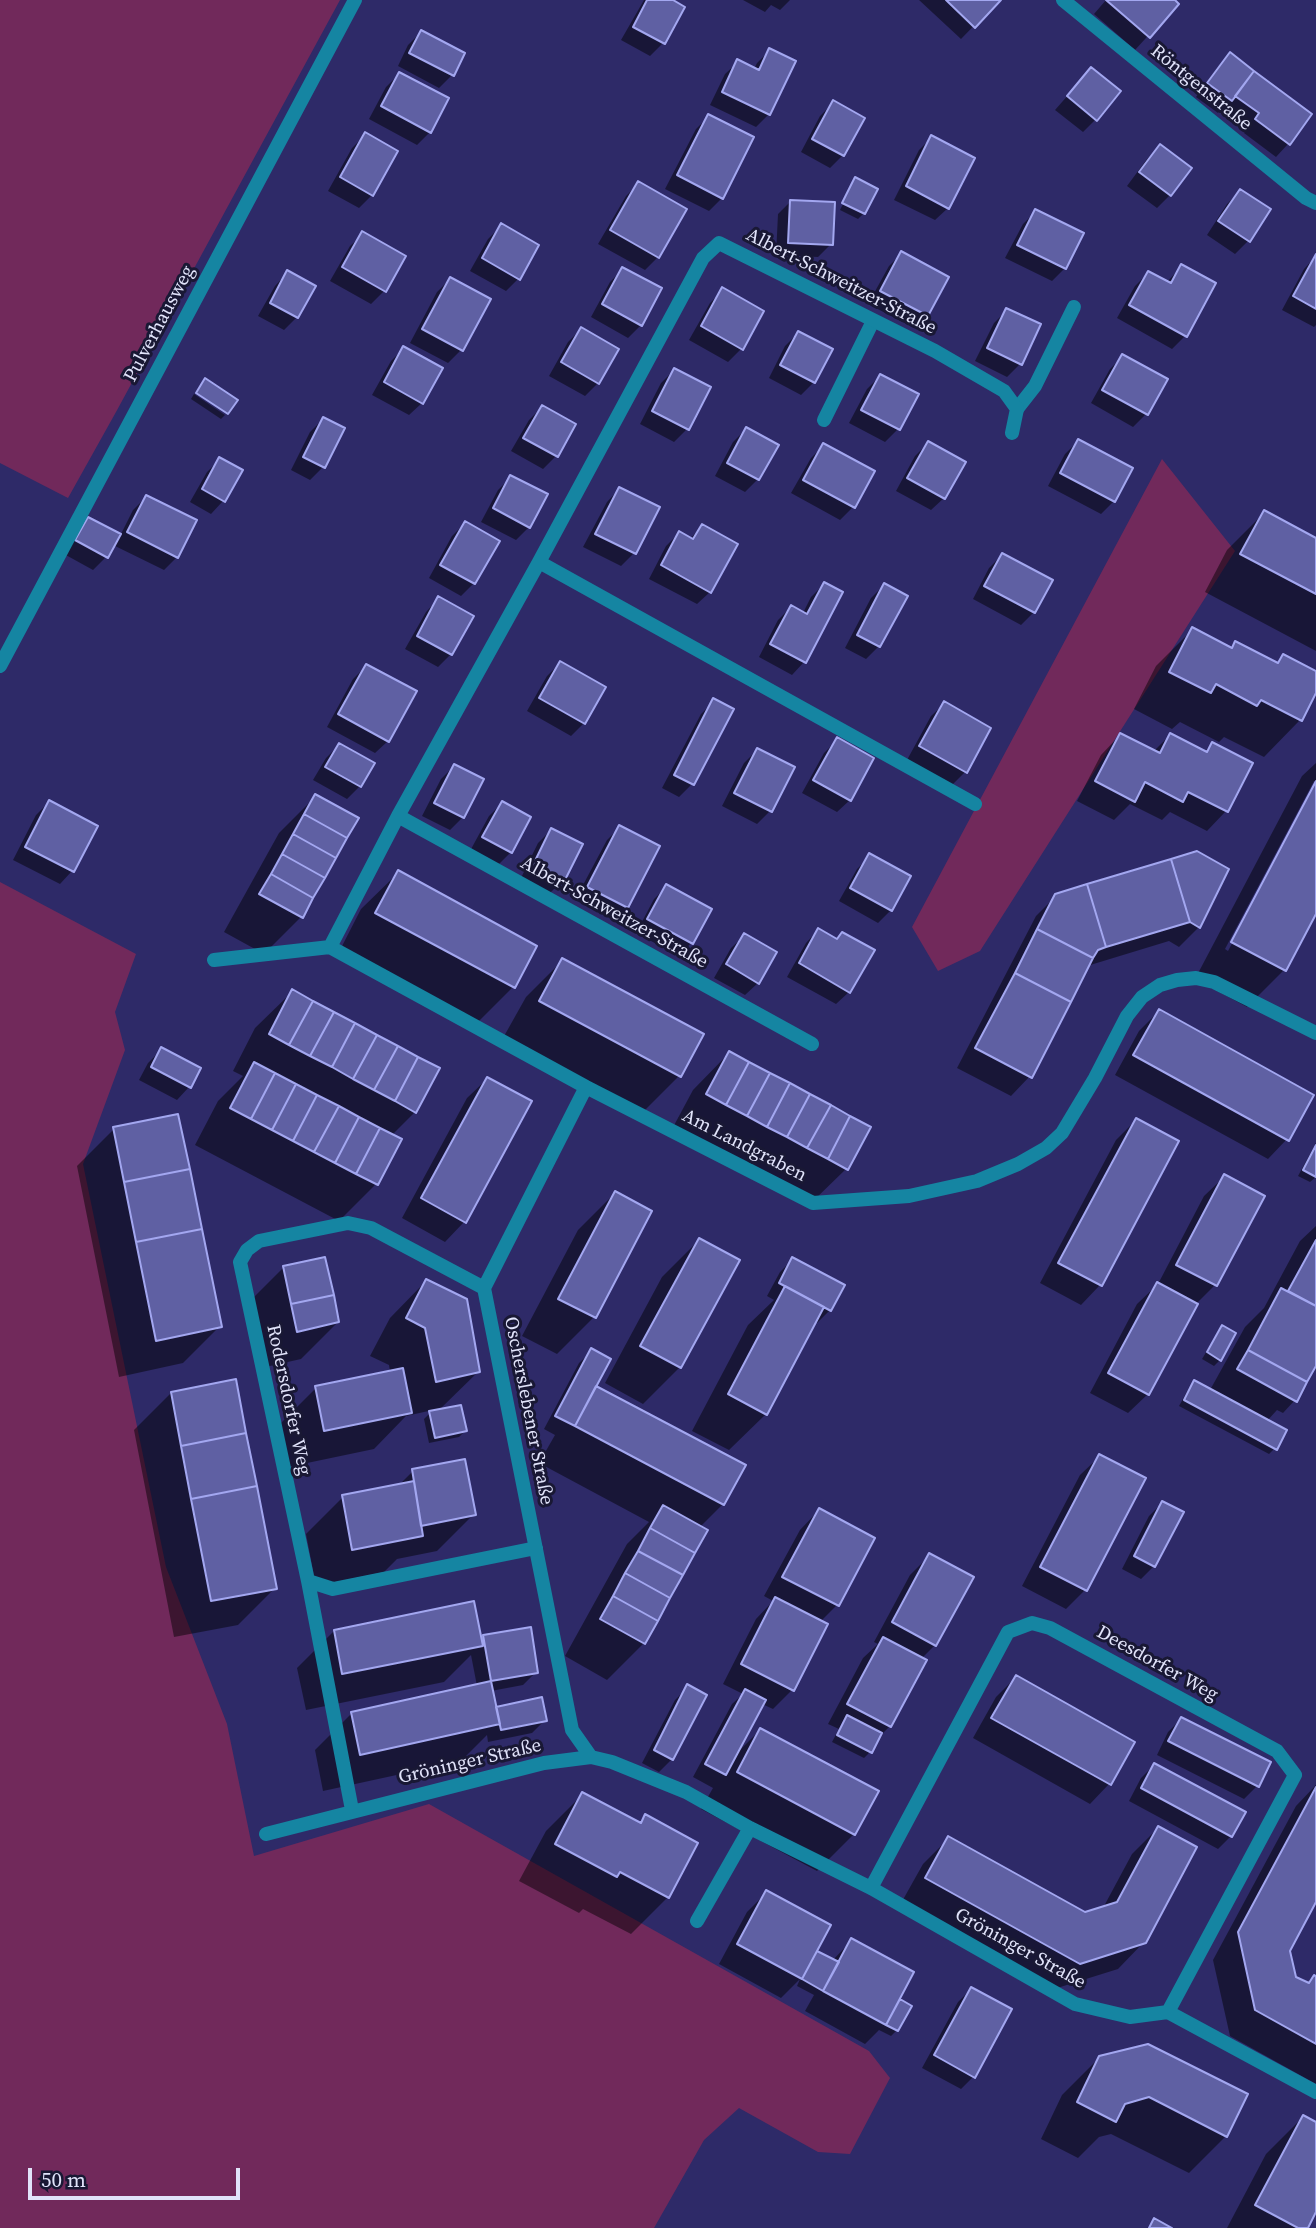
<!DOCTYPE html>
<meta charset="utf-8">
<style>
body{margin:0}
#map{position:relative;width:1316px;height:2228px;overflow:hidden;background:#2e2a68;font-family:"Source Serif 4",serif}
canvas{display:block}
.scale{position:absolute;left:28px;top:2168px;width:212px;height:32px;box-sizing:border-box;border:4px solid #e1e3fa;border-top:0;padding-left:9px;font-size:21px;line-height:24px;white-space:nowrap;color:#e1e3fa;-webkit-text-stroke:5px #191834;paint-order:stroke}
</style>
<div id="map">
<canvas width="1316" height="2228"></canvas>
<div class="scale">50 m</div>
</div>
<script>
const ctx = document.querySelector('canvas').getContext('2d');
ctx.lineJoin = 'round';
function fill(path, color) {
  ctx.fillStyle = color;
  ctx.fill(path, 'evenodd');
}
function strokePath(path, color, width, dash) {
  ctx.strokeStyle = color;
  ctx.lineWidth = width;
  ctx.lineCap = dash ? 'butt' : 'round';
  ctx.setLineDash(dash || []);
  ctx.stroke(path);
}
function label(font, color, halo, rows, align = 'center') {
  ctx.font = font + ' "Source Serif 4",serif';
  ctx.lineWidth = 6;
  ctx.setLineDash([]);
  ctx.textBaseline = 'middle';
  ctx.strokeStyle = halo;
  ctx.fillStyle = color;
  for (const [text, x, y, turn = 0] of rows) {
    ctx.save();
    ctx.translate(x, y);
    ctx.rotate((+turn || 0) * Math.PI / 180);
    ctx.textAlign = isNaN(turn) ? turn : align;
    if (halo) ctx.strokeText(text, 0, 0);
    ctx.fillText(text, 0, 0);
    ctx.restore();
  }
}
const green = new Path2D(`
 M0,0h340l-224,412 -48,86 -68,-35z
 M1162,459l73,92 -255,400 -42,20 -26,-44z
 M0,882l136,72 -21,58 10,38 -42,114 83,403 61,157 27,132 175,-52 440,247 21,27 -40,76 -32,-2 -79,-44 -35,32 -50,88h-654z`);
const shadow = new Path2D(`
 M644,0h26l-7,43 -13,13 -29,-16z
 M743,0h47l-10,10 -9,-5 -6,7z
 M919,0h80l-38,39z
 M1106,0h66l5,4 -42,46 -41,-36z
 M421,32l31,43 -13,13 -41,-22 10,-21z
 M770,50l-1,64 -13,13 -46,-22 15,-31 13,-12 16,7 3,-6z
 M1230,55l58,89 -12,13 -32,-24 4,-6 -26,-19 -4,5 -22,-16 21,-29z
 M1091,69l5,50 -13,13 -28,-22z
 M399,74l31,58 -13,13 -48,-26 17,-32z
 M833,103l10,52 -13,13 -29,-16 19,-36z
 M709,116l13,82 -13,13 -44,-22 31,-60z
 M365,135l7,60 -13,13 -31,-17 24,-43z
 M932,137l16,71 -13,12 -41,-20 25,-50z
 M1160,146l10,49 -13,13 -30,-22 20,-27z
 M855,179l9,34 -6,6 -18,-9 13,-26h-2z
 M639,183l19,74 -13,13 -47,-26 28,-48z
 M1240,191l29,19 -21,31 -13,13 -28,-19 20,-31z
 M791,201l40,43 -13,13 -42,-2 2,-41z
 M1036,211l29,57 -13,13 -47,-23 18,-34z
 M501,226l18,52 -13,13 -36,-20 18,-32z
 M363,234l21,57 -13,13 -41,-23 20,-35z
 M902,253l25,62 -13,13 -46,-24 21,-38z
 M1316,256v69l-2,2 -32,-17 22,-41z
 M1182,266l3,70 -13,13 -55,-31 18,-32 13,-13 18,10z
 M623,269l18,56 -13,13 -37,-21 19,-35z
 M287,273l10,44 -13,13 -26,-14 17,-30z
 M450,279l38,21 -27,50 -13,13 -38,-20 27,-51z
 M723,290l18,59 -13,13 -39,-22 21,-37z
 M1007,310l13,54 -13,13 -32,-16 19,-38z
 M581,329l17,54 -13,13 -36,-20 19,-34z
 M798,333l16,49 -13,13 -32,-17 16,-32z
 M404,348l18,55 -13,12 -37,-20 19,-34z
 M1123,356l42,24 -19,34 -13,13 -42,-24 19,-34z
 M674,370l13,59 -13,13 -34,-18 21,-41z
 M880,376l18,53 -13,13 -36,-19 18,-34z
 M194,394l31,21 -4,4 -30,-20z
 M542,407l14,49 -13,13 -32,-18 18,-31z
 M323,419v48l-13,13 -19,-10 19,-38z
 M746,429l12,50 -13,13 -30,-16 18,-34z
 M1078,441l36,60 -13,13 -53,-28 17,-32z
 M928,443l16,55 -13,12 -35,-19 19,-35z
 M824,445l48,27 -19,35 -13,13 -49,-27 20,-35z
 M220,459l3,42 -12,13 -21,-12 17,-30z
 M511,477l18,50 -13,13 -35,-18 17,-32z
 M619,489l38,19 -23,45 -13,13 -38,-19 24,-45z
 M146,497l31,60 -13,13 -51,-25 -7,12 -13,13 -29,-16 12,-22 13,-13 31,17 13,-26z
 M1264,513l52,27v111l-111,-59 22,-42z
 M465,523l33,18 -24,42 -13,13 -32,-18 23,-42z
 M702,526l8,66 -13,12 -48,-25 17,-33 13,-13 11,6z
 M1002,555l32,57 -13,13 -48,-26 16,-31z
 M824,584l-20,78 -12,13 -33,-18 19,-37 13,-13 12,6 8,-16z
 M884,585l-5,61 -13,13 -21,-11 26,-50z
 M438,599l13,55 -13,13 -33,-18 21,-37z
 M1193,629l37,20 6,-6 40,21 8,-8 32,17v16l-16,31 -36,37 -40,-20 -5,5 -39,-20 -8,7 -38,-20 22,-43z
 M560,663l24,60 -13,13 -44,-25 20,-35z
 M366,666l22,75 -13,12 -48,-26 26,-48z
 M714,701l18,9 -40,74 -13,13 -17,-9 39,-74z
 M944,704l21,68 -13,13 -45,-25 24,-44z
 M1120,735l33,17 17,-17 34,17 9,-8 37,19 -24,48 -19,20 -37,-19 -8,8 -32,-16 -16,16 -37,-19 24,-46z
 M837,740l13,60 -13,12 -35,-19 22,-40z
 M339,745l21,41 -13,13 -34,-19 13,-22z
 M757,750l13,61 -13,13 -35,-18 22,-43z
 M1316,763v18h-2l-89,168 3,2 88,-167v126l-32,60 -37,37 -52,-28 107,-203z
 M454,766l9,51 -13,13 -28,-14 19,-37z
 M316,796l40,23 -55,98 -37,37 -40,-22 55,-99z
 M49,802l47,25 -24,44 -12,13 -47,-24 23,-45z
 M502,803l27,15 -18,34 -13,13 -28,-14 19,-35z
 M620,827l6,80 -13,13 -38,-20 32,-60z
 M551,830l30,14 -19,37 -13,13 -29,-14 18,-37z
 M870,856l21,54 -13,13 -39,-22 18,-32z
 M1227,870l-28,57 -20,20 -10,-6 -82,25 -57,110 -19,20 -54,-28 79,-152 20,-20z
 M398,873l115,114 -37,37 -136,-74 21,-41z
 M667,886l24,57 -12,13 -43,-23 18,-34z
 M818,930l18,10 6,-6 7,58 -13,12 -49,-27 19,-34z
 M744,936l14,47 -13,12 -31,-17 17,-30z
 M563,960l116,116 -37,37 -139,-75 23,-41z
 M292,992l123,120 -24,24 -15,48 -37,37 -144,-76 23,-44 25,-25 -10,-5 22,-43z
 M1159,1011l128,128 -19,20 -153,-84 24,-44z
 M161,1050l28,37 -12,13 -38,-20 9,-17z
 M729,1053l117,116 -37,36 -138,-74 22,-41z
 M487,1079l-23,143 -19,20 -43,-24 65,-120z
 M1136,1120l-36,165 -19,20 -41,-22 76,-143z
 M114,1129l106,197 -37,37 -64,14 -42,-211z
 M1316,1143v34l-6,5 -12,-6z
 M1224,1177l38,20 -47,88 -20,20 -47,89 -20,19 -38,-20 47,-89 21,-20 46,-88z
 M615,1193l35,18 -56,106 -37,37 -35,-18 56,-106z
 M1316,1226v137l-21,37 -12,13 -6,-3 -10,11 8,27 -6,6 -90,-48 10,-18 6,-6 15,8 35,-63 19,-19 36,-67z
 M699,1240l-19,127 -37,37 -38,-21 57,-106z
 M793,1259l37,51 -13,13 -3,-2 -48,93 -37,36 -37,-19 56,-106 26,-25 -7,-4 13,-24z
 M284,1267l54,55 -37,37 -40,9 -14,-64z
 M426,1281l53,90 -41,40 27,20 -6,6 -30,6 -5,-24 9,-9 -27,6 -32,33 -86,18 -9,-42 37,-37 74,-16 -1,-7 -19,-9 20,-38z
 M1223,1328l-3,32 -6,6 -12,-7 15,-25z
 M592,1351l2,36 129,117 -23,23 -56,116 -37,37 -42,-24 62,-112 22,-22 -110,-59 16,-28 -11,-6 35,-66z
 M171,1393l104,195 -37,37 -64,12 -40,-207z
 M1100,1456l-15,134 -19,19 -44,-23 58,-111z
 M413,1471l61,43 -37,37 -40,8 -13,13 -68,14 -10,-52 37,-37 55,-11z
 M1162,1503l-8,63 -13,13 -19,-10 27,-53z
 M819,1510l54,29 -36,66 -17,17 -27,67 -20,20 -11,-5 -26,50 24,-24 94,104 -37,37 -116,-62 12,-21 -20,-11 39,-73 11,-10 -20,-10 33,-65 17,-18 -9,-5 36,-66z
 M930,1555l5,90 -14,14 4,2 -35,65 -14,14 -6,12 -6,6 -32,-16 7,-13 -11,-5 35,-66 15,-14 -4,-2 36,-67z
 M334,1631l146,9 4,-3 52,35 -13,13 -32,6 4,18 50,11 -13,13 -44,9 -1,-7 -26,26 -138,30 -8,-41 37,-37 125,-27 -6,-31 -27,27 -138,28 -9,-42z
 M1016,1677l116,66 -23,41 -19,20 -117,-66 23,-41z
 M688,1687l-16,72 -13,13 -17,-9 33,-63z
 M1181,1719l76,67 -13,13 -87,-44 11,-23z
 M1154,1765l77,71 -13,13 -89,-48 12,-23z
 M1316,1785v113l-28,53 7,27 12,6 7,-7 2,1v106l-86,-48 -17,-76 83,-154z
 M583,1794l55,29 7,-6 23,80 -37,37 -48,-25 -4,4 -60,-32 27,-50z
 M1158,1828l-14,114 -26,27 -64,20 -154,-84 23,-41 26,-26 136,76 18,-6 29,-54z
 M767,1892l44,66 21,3 20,-21 45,60 13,6 -13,24 -6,6 -12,-6 -14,14 -60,-33 9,-16 -17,-9 3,-7 -19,19 -62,-34 28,-52z
 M971,1989l2,88 -12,12 -39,-21 36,-66z
 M1100,2057l146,38 -20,41 -37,37 -78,-39 -12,3 -21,21 -37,-19 21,-44z
 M1303,2117l13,7v85l-10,19h-79l39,-74z`);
const building = new Path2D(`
 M647,0h26l12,7 -20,37 -32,-17z
 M946,0h55l-26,28z
 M1106,0h69l4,4 -29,34z
 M421,30l44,23 -11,23 -45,-23z
 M769,48l27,13 -26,54 -48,-23 15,-33 22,11z
 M1230,52l24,19 -22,30 -25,-18z
 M1091,67l30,24 -24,30 -30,-25z
 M1254,71l58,43 -22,31 -35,-26 4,-6 -24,-17z
 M399,72l50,26 -18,35 -50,-27z
 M833,100l32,18 -21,38 -32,-17z
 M708,114l46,23 -31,62 -46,-24z
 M365,132l33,19 -25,45 -33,-19z
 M931,135l44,23 -26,51 -43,-23z
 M1160,144l32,24 -21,28 -32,-24z
 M855,177l23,12 -13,25 -23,-11z
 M638,181l49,28 -28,49 -49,-28z
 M1240,189l31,20 -21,33 -32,-21z
 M790,200l45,2 -2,43 -45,-2z
 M1035,209l49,24 -18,36 -49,-24z
 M501,223l38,22 -19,35 -38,-22z
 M362,231l44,25 -20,36 -44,-25z
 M901,251l48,26 -21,39 -48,-25z
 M1316,254v55l-23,-13z
 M1181,264l35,19 -29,54 -58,-32 19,-34 23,12z
 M622,267l40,21 -20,38 -40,-22z
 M287,270l29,16 -18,32 -28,-15z
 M450,277l41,22 -28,52 -41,-22z
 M722,287l42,24 -21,39 -42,-24z
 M1006,308l35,16 -19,41 -35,-17z
 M581,327l38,22 -20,35 -38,-22z
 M798,331l35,18 -18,34 -35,-18z
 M403,346l40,22 -20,36 -39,-22z
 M1122,354l46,25 -20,36 -46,-25z
 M674,368l37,19 -22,43 -37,-19z
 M880,374l39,20 -19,36 -39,-20z
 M205,378l33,22 -10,14 -32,-21z
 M542,405l34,19 -18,33 -35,-19z
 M323,417l22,11 -20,40 -22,-11z
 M746,427l33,18 -20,35 -32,-17z
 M1078,439l55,29 -18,34 -55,-29z
 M928,441l38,21 -21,37 -38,-21z
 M823,443l52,28 -20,37 -52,-28z
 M219,457l24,13 -18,32 -23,-13z
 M510,475l38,19 -18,34 -37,-20z
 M619,487l41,20 -24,47 -41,-20z
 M146,495l51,25 -19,38 -51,-26z
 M1264,510l52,28v56l-76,-40z
 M88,517l33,17 -13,24 -33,-18z
 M465,521l35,20 -25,43 -35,-19z
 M702,524l36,20 -27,49 -50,-28 18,-34 14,8z
 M1002,553l51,27 -18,33 -51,-27z
 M824,582l19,10 -37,71 -36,-19 21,-39 16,9z
 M884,583l24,13 -28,51 -23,-12z
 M438,596l36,20 -22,39 -35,-19z
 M1192,627l40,21 3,-7 43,22 5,-9 33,17v22l-14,28 -41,-21 -4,6 -41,-22 -5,9 -42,-21z
 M560,661l46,26 -21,37 -46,-26z
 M366,664l51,27 -28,51 -51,-28z
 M713,698l21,11 -40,76 -20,-10z
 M944,701l47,27 -24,45 -48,-27z
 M1120,733l40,20 10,-20 37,19 5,-10 41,21 -25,49 -40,-20 -5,10 -38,-20 -10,20 -40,-21z
 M837,737l37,21 -23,43 -38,-21z
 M339,743l36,20 -14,24 -36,-20z
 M757,748l38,19 -23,45 -38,-19z
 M454,764l30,15 -20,39 -30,-15z
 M1316,781v133l-30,57 -55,-29z
 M315,794l44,24 -12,20 -43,-24z
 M49,800l49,26 -24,46 -49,-25z
 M502,801l29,16 -19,36 -30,-16z
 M304,814l43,24 -11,20 -43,-24z
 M619,825l41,21 -32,62 -41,-21z
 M551,828l32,16 -19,38 -32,-15z
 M293,834l43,24 -11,20 -43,-24z
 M1197,851l32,18 -29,59 -10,-6 -19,-63z
 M869,853l42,23 -19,35 -42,-23z
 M282,854l43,24 -12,20 -42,-24z
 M1171,859l19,63 -84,25 -19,-63z
 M398,870l139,76 -22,42 -140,-75z
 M271,874l42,24 -10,20 -44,-24z
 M666,884l46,25 -19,35 -46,-25z
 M1087,884l19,63 -8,3 -5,8 -56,-29 18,-35z
 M818,928l19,11 5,-7 33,18 -25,43 -51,-30z
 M1037,929l56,29 -22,44 -56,-29z
 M744,933l33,19 -18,32 -33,-20z
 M562,958l142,76 -23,43 -142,-76z
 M1015,973l56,29 -39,76 -57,-30z
 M292,989l21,12 -24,44 -20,-11z
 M313,1001l21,11 -24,44 -21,-11z
 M1159,1009l155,86 -25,46 -156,-86z
 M334,1012l21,11 -23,44 -22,-11z
 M355,1023l22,12 -24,44 -21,-12z
 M377,1035l21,11 -24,44 -21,-11z
 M398,1046l20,11 -23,44 -21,-11z
 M161,1047l40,21 -10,20 -40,-21z
 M729,1051l20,11 -23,43 -20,-11z
 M418,1057l22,11 -24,45 -21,-12z
 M254,1062l21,11 -24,46 -21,-11z
 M749,1062l21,11 -23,43 -21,-11z
 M275,1073l21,11 -24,46 -21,-11z
 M770,1073l20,10 -23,44 -20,-11z
 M487,1077l45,24 -66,122 -45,-25z
 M790,1083l20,11 -23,43 -20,-10z
 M296,1084l21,11 -24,46 -21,-11z
 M810,1094l21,11 -24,43 -20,-11z
 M317,1095l22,11 -25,46 -21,-11z
 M831,1105l19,11 -22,43 -21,-11z
 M339,1106l20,11 -24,46 -21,-11z
 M178,1114l12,55 -66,13 -11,-55z
 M850,1116l21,11 -23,43 -20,-11z
 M359,1117l21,11 -24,46 -21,-11z
 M1136,1118l43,23 -77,145 -44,-23z
 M380,1128l22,11 -24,46 -22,-11z
 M1316,1145v32l-13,-7z
 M190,1169l12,60 -66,13 -12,-60z
 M1224,1174l41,22 -48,90 -41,-21z
 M615,1191l37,20 -56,107 -38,-19z
 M202,1229l20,98 -66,14 -20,-99z
 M699,1238l41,22 -59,108 -41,-22z
 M1316,1240v66l-28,-15z
 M325,1257l9,38 -43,9 -8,-38z
 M792,1257l53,28 -14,26 -52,-28z
 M426,1279l41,20 13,73 -44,10 -11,-54 -19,-10z
 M1157,1282l41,22 -49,91 -41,-22z
 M785,1286l39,21 -57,108 -39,-21z
 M1281,1288l35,18v60l-9,16 -59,-32z
 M334,1295l5,27 -42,10 -6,-28z
 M1222,1325l14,8 -15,28 -14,-9z
 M591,1348l20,11 -36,67 -20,-10z
 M1248,1350l59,32 -10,20 -60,-33z
 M403,1368l9,45 -88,18 -9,-45z
 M236,1379l10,54 -65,13 -10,-54z
 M1194,1380l93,50 -10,20 -93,-50z
 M596,1386l150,79 -22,40 -149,-79z
 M461,1405l6,26 -32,7 -6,-27z
 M246,1433l11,53 -66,13 -10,-53z
 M1099,1454l47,24 -59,113 -47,-24z
 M465,1459l11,56 -55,11 -9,-57z
 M414,1481l9,55 -71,14 -10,-55z
 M257,1486l20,103 -66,12 -20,-102z
 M1162,1501l22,11 -29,55 -21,-11z
 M663,1505l45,25 -13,23 -45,-25z
 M819,1508l56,30 -36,68 -57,-29z
 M650,1528l45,25 -12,22 -45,-24z
 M638,1551l45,24 -13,23 -45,-25z
 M929,1553l45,24 -38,69 -44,-24z
 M625,1573l45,25 -12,23 -45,-25z
 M613,1596l45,25 -13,23 -45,-25z
 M775,1597l53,27 -34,67 -53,-27z
 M474,1601l9,45 -141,28 -8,-44z
 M531,1627l7,46 -47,8 -8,-46z
 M883,1637l44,23 -36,67 -44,-23z
 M1016,1675l119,67 -24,43 -120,-67z
 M491,1681l9,43 -140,31 -9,-43z
 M687,1684l20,11 -34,65 -19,-10z
 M745,1689l21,11 -40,75 -21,-11z
 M542,1697l5,24 -46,9 -5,-23z
 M847,1715l35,18 -10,20 -35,-18z
 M1181,1717l90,45 -12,25 -91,-46z
 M760,1728l119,63 -24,44 -118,-63z
 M1154,1763l92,49 -14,25 -91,-49z
 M1316,1787v115l-26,49 6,26 13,6 5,-8 2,1v68l-61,-34 -17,-78z
 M582,1792l59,31 4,-9 53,29 -29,55 -49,-26 -3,5 -62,-33z
 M1158,1826l39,21 -51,96 -66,21 -155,-86 23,-42 137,76 32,-10z
 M766,1890l65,35 -29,54 -65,-35z
 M851,1938l63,34 -28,53 -63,-34z
 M817,1951l22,11 -16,29 -21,-12z
 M971,1987l41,22 -37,69 -41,-23z
 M900,1999l12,7 -14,25 -12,-6z
 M1148,2044l100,50 -21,43 -78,-40 -24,7 -9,18 -39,-20 22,-46z
 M1303,2115l13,7v90l-8,16h-10l-43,-23z
 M1154,2218l18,10h-23z`);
const service = new Path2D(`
 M1017,409l18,-23 39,-79
 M824,420l49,-99`);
const minor = new Path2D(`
 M1063,0l243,198 10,5
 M539,562l436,242
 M0,666l355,-666
 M398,816l414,228
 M330,947l68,-131 141,-254 164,-304 16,-15 216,108 69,40 13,18 -5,24
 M214,960l116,-13 256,140 227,116 96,-7 68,-15 41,-17 28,-16 16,-15 33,-55 32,-62 15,-19 18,-12 17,-5 19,-2 18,4 102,51
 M586,1087l-102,201 88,442 19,27
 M484,1288l-113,-60 -23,-5 -89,18 -12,9 -7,12 68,319 25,8 203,-41
 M308,1581l44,229
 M266,1834l278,-71 47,-6 21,5 74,30 64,36 121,60 204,116 55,13 38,-5 148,80
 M871,1888l137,-256 24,-9 18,5 227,123 18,24 -127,237
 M697,1921l53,-93`);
const streetNames = [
 ["Röntgenstraße",1201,88,39],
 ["Albert-Schweitzer-Straße",841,282,27],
 ["Pulverhausweg",160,324,-62],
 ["Albert-Schweitzer-Straße",614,913,29],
 ["Am Landgraben",744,1146,27],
 ["Rodersdorfer Weg",288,1400,78],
 ["Oscherslebener Straße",528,1411,79],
 ["Deesdorfer Weg",1157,1664,29],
 ["Gröninger Straße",470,1762,-13],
 ["Gröninger Straße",1020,1949,29]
];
fill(green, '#71295b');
fill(shadow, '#0007');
fill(building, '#5f60a3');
strokePath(building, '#a3a7f0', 2);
strokePath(service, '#1585a2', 14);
strokePath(minor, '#1585a2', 14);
label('19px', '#e1e3fa', '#191834', streetNames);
</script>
